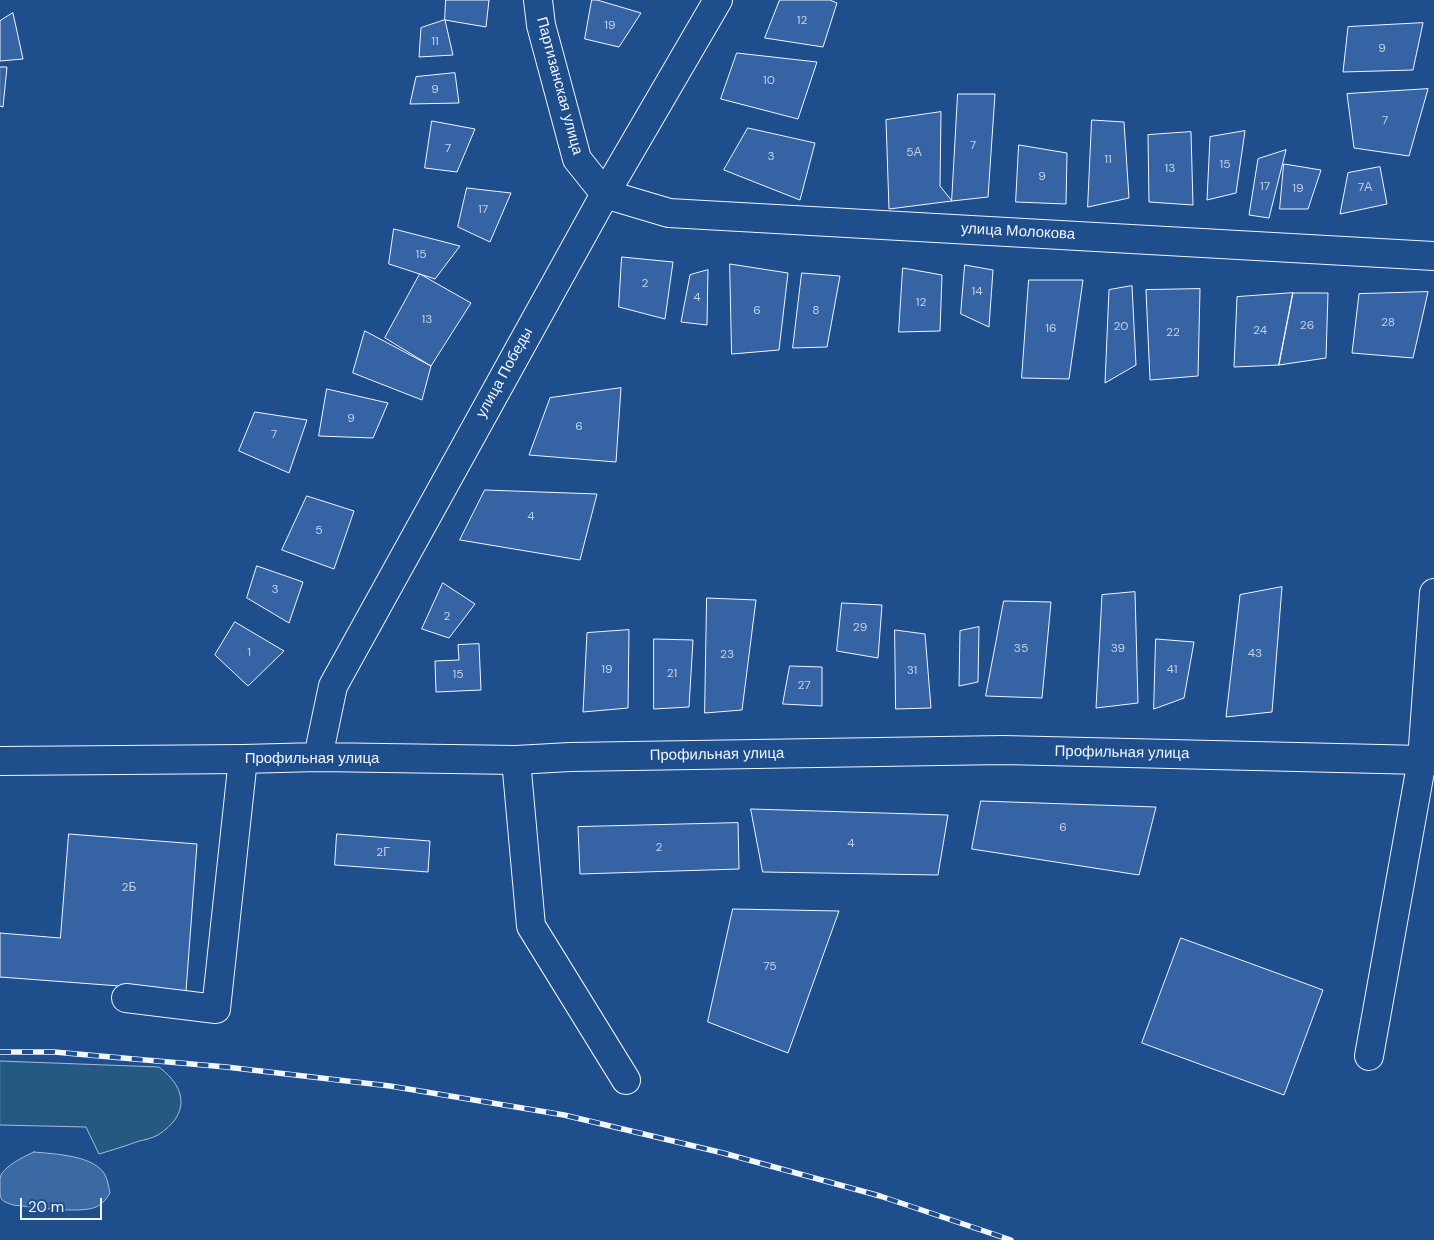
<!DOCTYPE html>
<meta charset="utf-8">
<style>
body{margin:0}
#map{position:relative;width:1434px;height:1240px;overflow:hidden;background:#1f4e8c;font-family:"DM Sans",sans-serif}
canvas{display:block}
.scale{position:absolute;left:20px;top:1198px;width:82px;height:22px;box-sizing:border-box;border:2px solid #f2f6ff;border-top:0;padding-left:6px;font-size:15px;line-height:18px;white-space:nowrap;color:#f2f6ff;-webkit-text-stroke:4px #1f4e8c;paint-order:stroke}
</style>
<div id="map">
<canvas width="1434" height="1240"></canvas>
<div class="scale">20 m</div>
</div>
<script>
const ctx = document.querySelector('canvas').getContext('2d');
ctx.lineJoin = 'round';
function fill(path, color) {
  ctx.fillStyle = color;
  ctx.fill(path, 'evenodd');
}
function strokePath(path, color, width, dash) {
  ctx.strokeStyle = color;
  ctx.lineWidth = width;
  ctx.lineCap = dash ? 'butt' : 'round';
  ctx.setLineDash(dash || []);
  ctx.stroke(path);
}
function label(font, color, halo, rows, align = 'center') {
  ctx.font = font + ' "DM Sans",sans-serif';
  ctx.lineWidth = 4;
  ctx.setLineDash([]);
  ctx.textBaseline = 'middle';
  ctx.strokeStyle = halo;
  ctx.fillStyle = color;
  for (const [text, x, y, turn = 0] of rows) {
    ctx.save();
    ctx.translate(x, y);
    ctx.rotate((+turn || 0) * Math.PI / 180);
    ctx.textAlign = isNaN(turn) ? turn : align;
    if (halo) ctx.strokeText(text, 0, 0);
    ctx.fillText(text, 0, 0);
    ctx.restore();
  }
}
const green = new Path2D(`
 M0,1061l159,6c29,22 30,48 -1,68 -6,3 -13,5 -19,6 -13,5 -27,9 -40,13l-13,-27 -86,-2z`);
const water = new Path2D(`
 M34,1152c20,2 63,3 72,25 2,5 3,11 4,16 -4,6 -7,11 -14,14 -15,7 -64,0 -83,-2 -10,-4 -13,-3 -13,-15 0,-4 0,-9 0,-12 2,-11 25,-22 34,-26z`);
const building = new Path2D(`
 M446,0h43l-3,27 -41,-7z
 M592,0h5l44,13 -22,34 -34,-8z
 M780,0h50l7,3 -14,44 -58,-9z
 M13,13l10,46 -23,2v-40z
 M445,20l8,35 -34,2 2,-29z
 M1423,23l-10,47 -70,2 5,-45z
 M737,53l80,9 -19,57 -77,-20z
 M0,67h7l-4,40 -3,-1z
 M455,73l4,30 -49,1 6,-27z
 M1428,89l-19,67 -55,-8 -7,-54z
 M958,94h37l-7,103 -36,4z
 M941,112l-1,74 12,15 -63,8 -3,-89z
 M1092,120l32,2 5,76 -41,9z
 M432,121l43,8 -18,43 -32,-4z
 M748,128l67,15 -15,57 -76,-30z
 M1245,131l-9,62 -29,7 3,-63z
 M1191,132l2,73 -44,-3 -1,-67z
 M1019,145l48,8 -1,51 -50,-2z
 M1286,150l-17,68 -20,-3 9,-56z
 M1284,164l37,6 -13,39h-28z
 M1380,167l7,37 -47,10 8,-41z
 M467,188l44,5 -21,49 -32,-15z
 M394,229l66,17 -25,33 -46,-15z
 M622,257l51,5 -8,57 -46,-12z
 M730,264l58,9 -9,77 -47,4z
 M965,265l28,5 -4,57 -28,-13z
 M903,268l39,7 -2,56 -41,1z
 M708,270l-1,55 -26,-3 9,-47z
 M802,273l38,3 -13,71 -34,1z
 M420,274l51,29 -40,63 -46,-28z
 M1029,280h54l-14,99 -47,-1z
 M1132,286l4,79 -31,18 4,-93z
 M1200,289l-2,87 -48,4 -4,-90z
 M1428,292l-15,66 -61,-5 7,-59z
 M1293,293h35l-2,65 -47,7z
 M1293,293l-14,72 -45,2 3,-70z
 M365,331l66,35 -9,34 -69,-27z
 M621,388l-5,74 -87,-7 21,-57z
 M327,389l61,14 -15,35 -54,-2z
 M255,412l52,8 -18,53 -50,-22z
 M485,490l112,4 -17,66 -120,-20z
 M307,496l47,15 -20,58 -52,-19z
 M257,566l46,16 -14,41 -42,-25z
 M443,583l32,21 -26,34 -27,-9z
 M1282,587l-10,125 -46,5 14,-122z
 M1135,592l3,111 -42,5 6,-113z
 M707,598l49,2 -14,110 -37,3z
 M1004,601l47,1 -9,96 -56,-2z
 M842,603l40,2 -4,53 -41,-7z
 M235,622l49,29 -36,35 -33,-31z
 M979,627l-1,55 -19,4 1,-55z
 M629,630l-1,78 -45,4 4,-79z
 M895,630l30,4 6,74 -35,1z
 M654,639l39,1 -4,67 -35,2z
 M1156,639l38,3 -10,56 -30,11z
 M479,644l2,46 -45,2 -1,-31 24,-1 -1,-15z
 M790,666l32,1v39l-39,-2z
 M981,801l175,6 -17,68 -167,-26z
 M751,809l197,6 -10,60 -175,-3z
 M738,823l1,46 -159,5 -2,-47z
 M69,834l128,10 -11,147 -186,-14v-44l60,5z
 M337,834l93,7 -2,31 -93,-7z
 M733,909l106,2 -51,142 -80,-31z
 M1181,938l142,52 -39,105 -142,-52z`);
const minor = new Path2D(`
 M538,0l3,25 36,134 28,35 64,19 765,43
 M516,760l15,166 95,154
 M126,998l90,11 27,-250
 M1369,1056l53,-296 12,-167`);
const major = new Path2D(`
 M318,757l15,-71 272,-492 113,-194
 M0,761l243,-2 75,-2 198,3 54,-3 433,-7 419,10 12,1`);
const rail = new Path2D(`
 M0,1052h54l172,15 164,19 174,29 159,38 157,43 131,44`);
const numberNames = [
 ["12",802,21],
 ["19",610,26],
 ["11",435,42],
 ["9",1382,49],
 ["10",769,81],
 ["9",435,90],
 ["7",1385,121],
 ["7",973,146],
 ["7",448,149],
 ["5А",914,153],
 ["3",771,157],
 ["11",1108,160],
 ["15",1225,165],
 ["13",1170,169],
 ["9",1042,177],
 ["17",1265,187],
 ["7А",1365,188],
 ["19",1298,189],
 ["17",483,210],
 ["15",421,255],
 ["2",645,284],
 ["14",977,292],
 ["4",697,298],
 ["12",921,303],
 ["6",757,311],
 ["8",816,311],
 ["13",427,320],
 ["28",1388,323],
 ["26",1307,326],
 ["20",1121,327],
 ["16",1051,329],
 ["24",1260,331],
 ["22",1173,333],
 ["9",351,419],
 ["6",579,427],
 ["7",274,435],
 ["4",531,517],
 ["5",319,531],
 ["3",275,590],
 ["2",447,617],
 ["29",860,628],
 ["35",1021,649],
 ["39",1118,649],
 ["1",249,653],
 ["43",1255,654],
 ["23",727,655],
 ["19",607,670],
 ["41",1172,670],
 ["31",912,671],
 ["21",672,674],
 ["15",458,675],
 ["27",804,686],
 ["6",1063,828],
 ["4",851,844],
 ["2",659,848],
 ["2Г",383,853],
 ["2Б",129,888],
 ["75",770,967]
];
const streetNames = [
 ["Партизанская улица",559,86,75],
 ["улица Молокова",1018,232,3],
 ["улица Победы",505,373,-61],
 ["Профильная улица",1122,753,1],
 ["Профильная улица",717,755,-1],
 ["Профильная улица",312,759]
];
fill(green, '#245a82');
strokePath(green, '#a8bbd7', 1);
fill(water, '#3b69a3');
strokePath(water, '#a8bbd7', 1);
fill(building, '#3563a3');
strokePath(building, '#f2f6ff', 1);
strokePath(minor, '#f2f6ff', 30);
strokePath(major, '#f2f6ff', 30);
strokePath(minor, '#1f4e8c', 28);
strokePath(major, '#1f4e8c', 28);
strokePath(rail, '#f2f6ff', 5.5);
strokePath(rail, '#1f4e8c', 4, [11]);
label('12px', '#c3d1e8', null, numberNames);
label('15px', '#f2f6ff', '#1f4e8c', streetNames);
</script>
